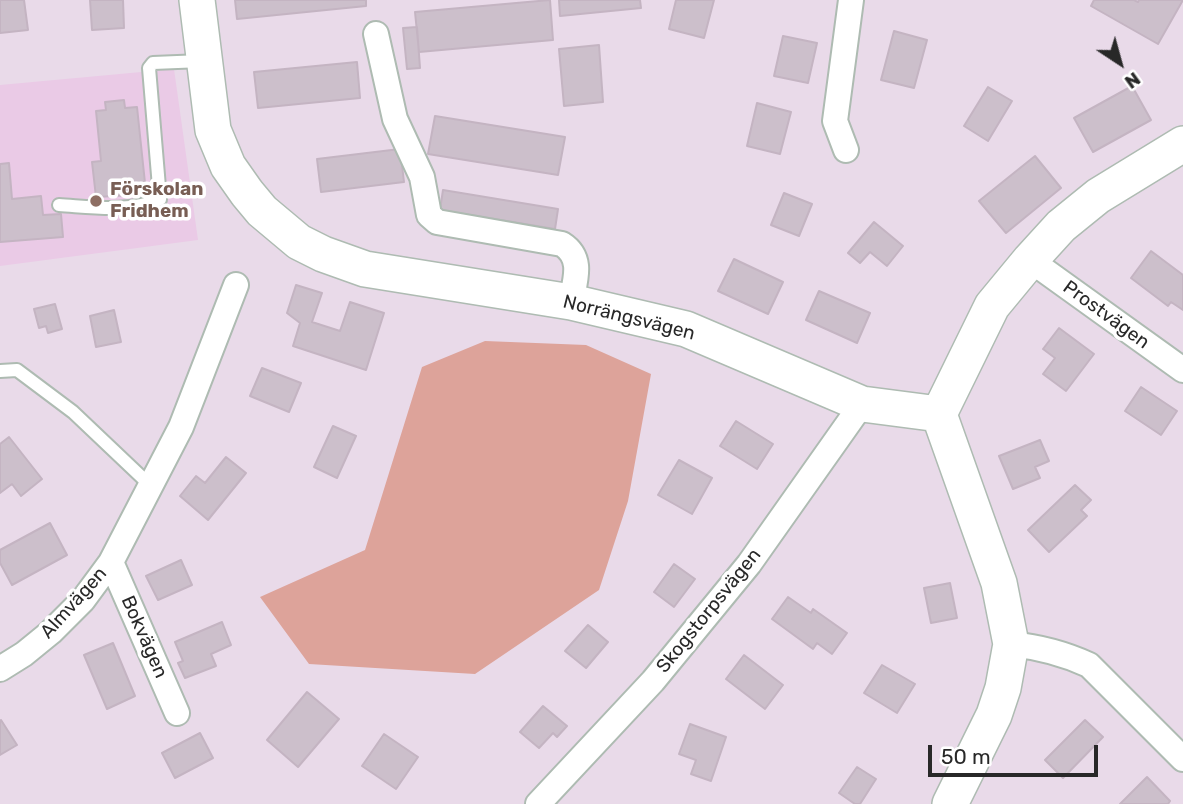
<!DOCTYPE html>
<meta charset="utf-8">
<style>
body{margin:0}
#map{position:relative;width:1183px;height:804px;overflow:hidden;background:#e9dae9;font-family:Rubik,sans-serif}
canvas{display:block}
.north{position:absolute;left:1085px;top:28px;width:70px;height:70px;-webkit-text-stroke:5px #fff;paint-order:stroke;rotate:144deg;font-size:19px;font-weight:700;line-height:28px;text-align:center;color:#282828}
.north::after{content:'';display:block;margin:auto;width:24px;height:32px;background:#282828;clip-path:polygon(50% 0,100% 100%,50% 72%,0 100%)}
.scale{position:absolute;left:928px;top:745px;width:170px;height:32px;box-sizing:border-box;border:4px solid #282828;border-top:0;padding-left:9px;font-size:21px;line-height:24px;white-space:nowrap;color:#282828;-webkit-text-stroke:5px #fff;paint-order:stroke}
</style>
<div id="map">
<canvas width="1183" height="804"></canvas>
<div class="north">N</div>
<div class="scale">50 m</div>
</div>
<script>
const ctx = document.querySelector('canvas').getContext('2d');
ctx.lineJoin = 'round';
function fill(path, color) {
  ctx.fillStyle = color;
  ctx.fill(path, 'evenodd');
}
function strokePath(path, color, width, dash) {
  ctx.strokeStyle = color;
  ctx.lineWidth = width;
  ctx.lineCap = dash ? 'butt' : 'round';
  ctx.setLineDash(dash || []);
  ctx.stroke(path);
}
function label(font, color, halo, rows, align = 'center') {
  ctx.font = font + ' Rubik,sans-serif';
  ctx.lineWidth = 7;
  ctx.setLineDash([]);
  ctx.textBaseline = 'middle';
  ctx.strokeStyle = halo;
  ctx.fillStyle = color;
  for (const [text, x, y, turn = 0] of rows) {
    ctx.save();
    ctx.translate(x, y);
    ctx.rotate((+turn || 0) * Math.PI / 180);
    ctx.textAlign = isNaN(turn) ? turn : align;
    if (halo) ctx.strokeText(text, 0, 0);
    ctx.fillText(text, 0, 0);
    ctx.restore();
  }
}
const education = new Path2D(`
 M174,69l24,171 -198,26v-181z`);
const green = new Path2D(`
 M485,341l101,4 65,29 -23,127 -29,89 -124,84 -166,-10 -49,-67 105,-47 57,-183z`);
const building = new Path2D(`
 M0,0h24l4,30 -28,3z
 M90,0h33l1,28 -32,2z
 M235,0h131v6l-129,13z
 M550,0l3,40 -134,12 -4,-40z
 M559,0h81l1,8 -81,8z
 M676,0h38l-10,38 -35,-9z
 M1094,0h40l4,2 1,-2h44l-25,44 -67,-38z
 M417,27l3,41 -13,1 -4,-41z
 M894,31l33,9 -13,48 -33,-8z
 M783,36l34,7 -9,40 -34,-7z
 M599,45l4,57 -39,4 -5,-57z
 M357,62l3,36 -102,10 -4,-36z
 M1132,86l19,34 -58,32 -19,-34z
 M988,87l24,14 -24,40 -24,-15z
 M124,100l1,8 12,-1 8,76 -13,2 1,10 -37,2 -4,-35 9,-1 -5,-50 10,-1 -1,-8z
 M757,103l34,9 -11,42 -33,-8z
 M435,116l130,21 -7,38 -130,-21z
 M400,149l4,33 -83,10 -4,-33z
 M1035,156l26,32 -55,45 -27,-32z
 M9,163l3,36 29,-3 2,19 18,-1 2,23 -63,5v-78z
 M443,190l115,19 -3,20 -115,-19z
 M784,193l28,11 -13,32 -28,-11z
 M874,222l29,24 -16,20 -17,-14 -10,11 -12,-10z
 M1151,251l32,24v35l-12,-8 -3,4 -37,-28z
 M734,259l49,23 -15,32 -50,-23z
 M296,285l26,8 -10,29 28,9 10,-29 34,11 -18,57 -73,-24 7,-23 -13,-10z
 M819,291l51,22 -13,30 -51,-23z
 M55,304l7,25 -14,4 -2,-7 -7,2 -5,-19z
 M114,310l7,32 -25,5 -6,-31z
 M1059,328l35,26 -28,37 -23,-17 12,-16 -12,-9z
 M262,368l39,15 -12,29 -39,-16z
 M1141,387l36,24 -16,24 -36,-24z
 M736,421l37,23 -16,25 -37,-23z
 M333,426l23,10 -19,42 -23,-11z
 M9,437l33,42 -21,17 -9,-12 -12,9v-49z
 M1040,440l9,21 -14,6 5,11 -27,11 -14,-33z
 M226,457l20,16 -38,47 -28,-24 16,-20 9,7z
 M679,460l33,18 -20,36 -34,-19z
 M1075,485l16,15 -10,10 6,6 -38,36 -21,-22z
 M50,523l17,32 -55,30 -12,-22v-13z
 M181,560l11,25 -34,15 -12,-24z
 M674,564l21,15 -21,28 -20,-15z
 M950,583l7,35 -26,5 -7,-35z
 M788,597l23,16 2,-4 34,24 -15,21 -15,-11 -4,6 -41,-30z
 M222,622l9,23 -20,9 5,12 -31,12 -7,-15 5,-2 -8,-19z
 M588,625l20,17 -22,26 -21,-17z
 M113,643l22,53 -28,13 -23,-54z
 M744,655l39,30 -18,24 -39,-30z
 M882,665l33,19 -18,29 -33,-20z
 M307,692l32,27 -41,48 -31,-27z
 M543,706l24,20 -10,11 -4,-4 -14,15 -19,-16z
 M1,720l16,25 -17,10v-34z
 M1085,720l18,17 -40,41 -18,-18z
 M690,724l36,13 -15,44 -20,-7 5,-14 -17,-6z
 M200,733l13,25 -38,20 -13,-25z
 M384,734l34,23 -22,32 -34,-23z
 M857,767l19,12 -16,25h-5l-16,-11z
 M1147,777l23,24 -2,3h-48z`);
const lane = new Path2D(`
 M59,205c33,2 70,8 101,-6l-11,-131 4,-5 49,-2
 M0,371l17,-1 56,42 78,74`);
const street = new Path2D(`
 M376,34l19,85 27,58 7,38 8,7 125,22c22,14 13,36 9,58
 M846,150l-11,-29 16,-121
 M1030,260l153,110
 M111,562l66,151
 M1011,644c28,3 52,9 78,21l94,94
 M0,669l24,-15 27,-22 32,-32 28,-38 70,-135 55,-142
 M538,804l115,-123 96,-117 113,-160`);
const secondary = new Path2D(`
 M197,0l16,130 15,36 19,27 15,18 37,31 24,12 42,15 206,33 115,27 176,75 77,10
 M939,414l60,169 12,61 -8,44 -9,27 -44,89
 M939,414l53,-108 38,-46 31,-34 37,-30 85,-52`);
const markers = [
 [96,201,7,"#8d6e63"]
];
const educationNames = [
 ["Förskolan",110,190],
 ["Fridhem",110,212]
];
const streetNames = [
 ["Prostvägen",1106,315,36],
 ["Norrängsvägen",629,318,14],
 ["Almvägen",74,603,-48],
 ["Skogstorpsvägen",709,611,-51],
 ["Bokvägen",144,637,66]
];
fill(education, '#eacae6');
fill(green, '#dda39a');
fill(building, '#ccbfcb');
strokePath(building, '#c4b4c2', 2);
strokePath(lane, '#aebbb2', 16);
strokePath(street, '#aebbb2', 28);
strokePath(secondary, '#aebbb2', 38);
strokePath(lane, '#fff', 12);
strokePath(street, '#fff', 24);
strokePath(secondary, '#fff', 35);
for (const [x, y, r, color] of markers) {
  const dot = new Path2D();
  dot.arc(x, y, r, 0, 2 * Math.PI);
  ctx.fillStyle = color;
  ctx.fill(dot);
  strokePath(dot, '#fff', 2.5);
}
label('bold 19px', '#785e54', '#fff', educationNames, 'left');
label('19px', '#282828', '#fff', streetNames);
</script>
